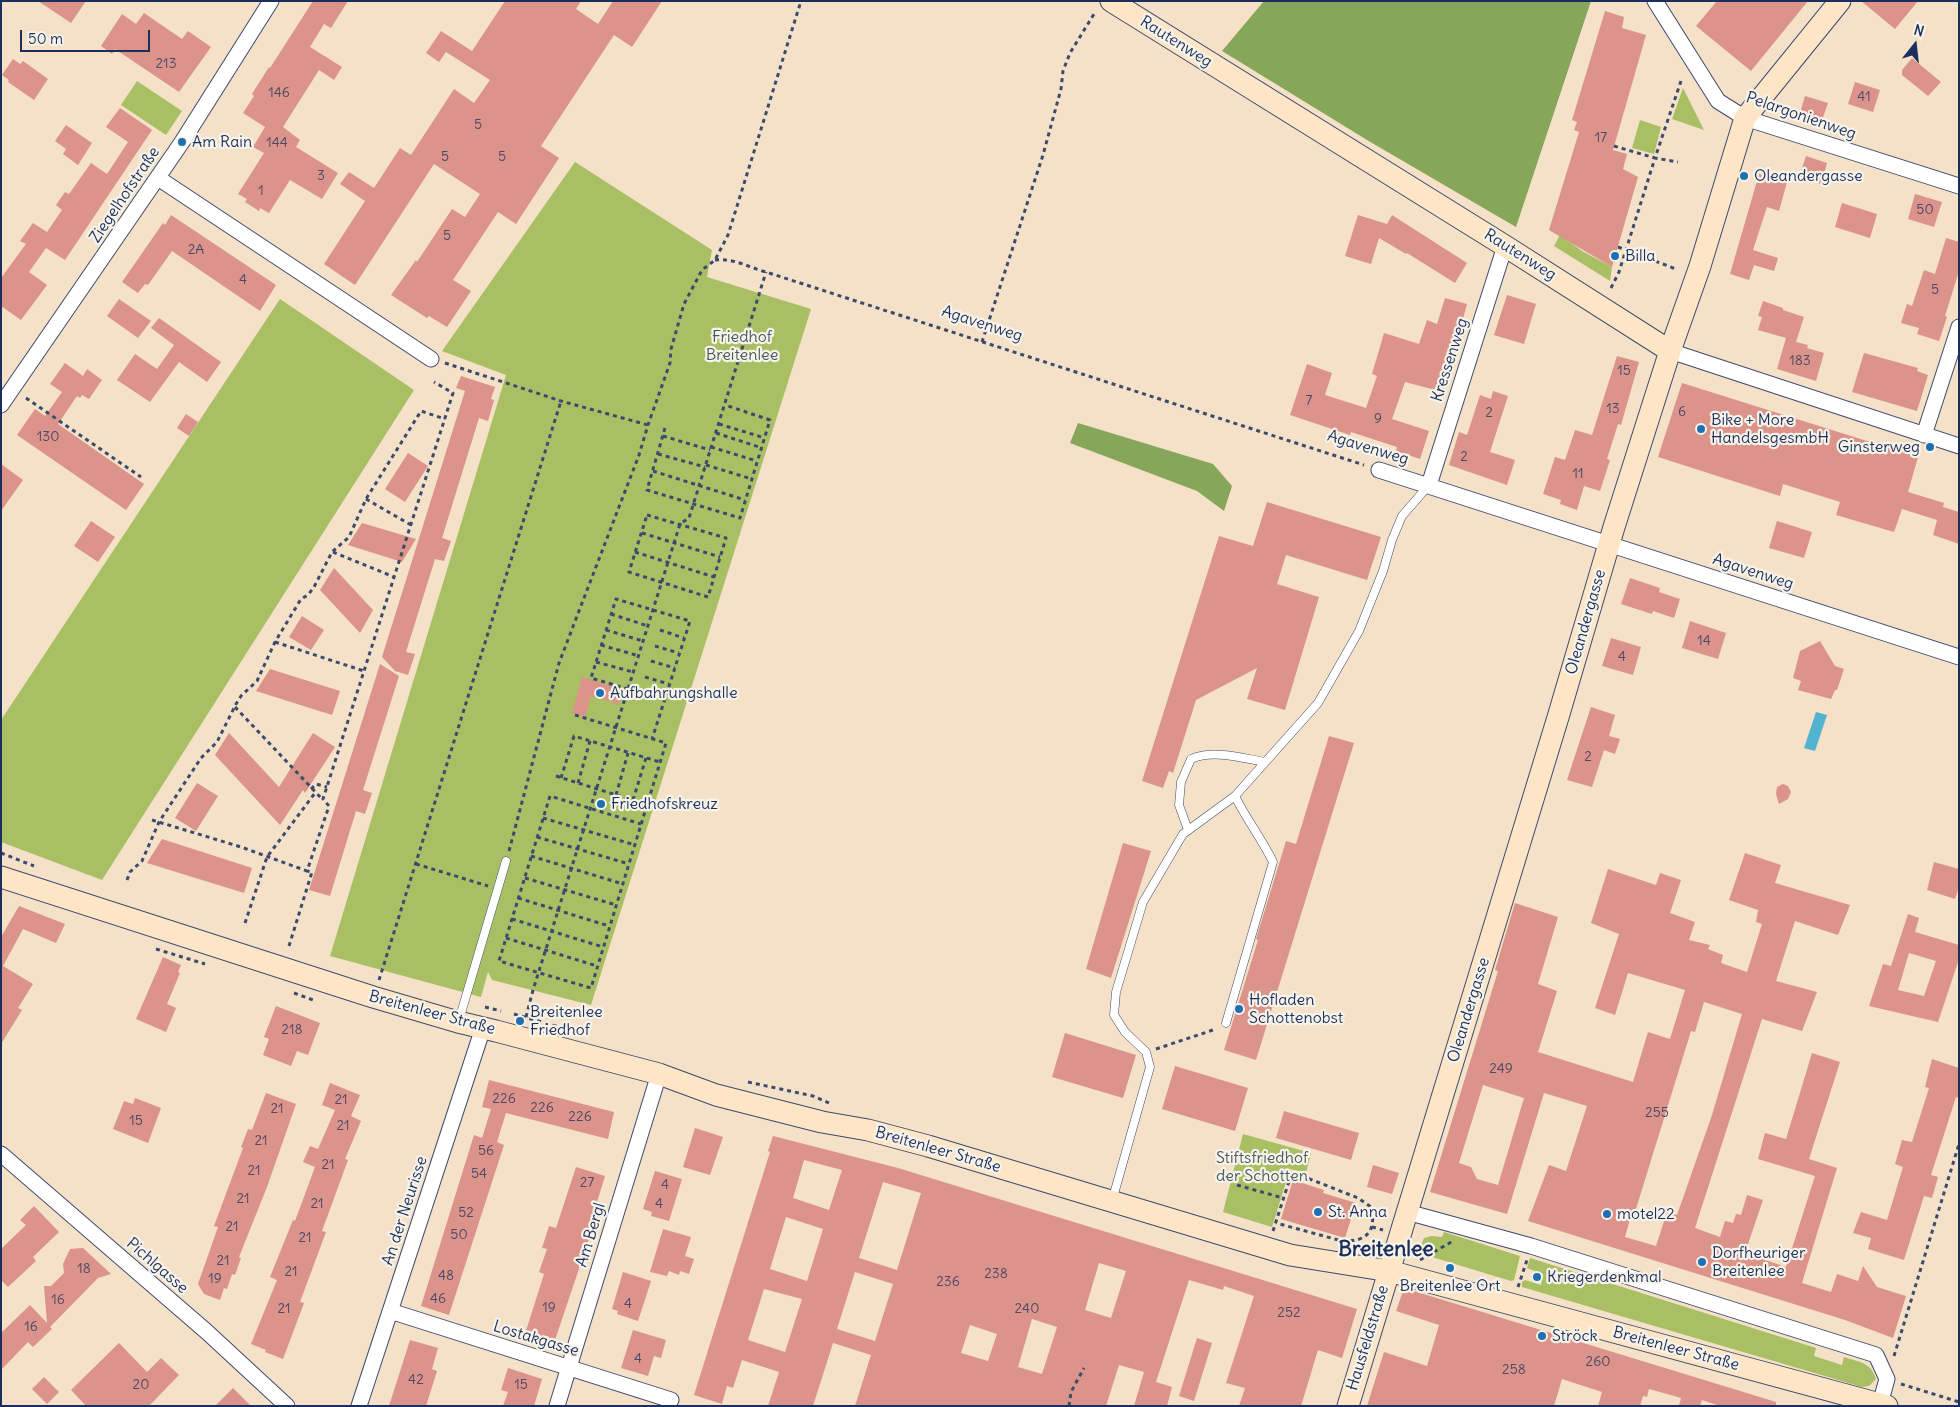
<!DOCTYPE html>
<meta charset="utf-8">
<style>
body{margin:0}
#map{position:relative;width:1960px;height:1407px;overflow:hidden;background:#f4e1c7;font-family:Delius,sans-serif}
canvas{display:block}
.frame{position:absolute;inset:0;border:2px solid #1b2f5e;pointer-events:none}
.north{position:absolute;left:1890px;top:20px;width:50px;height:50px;-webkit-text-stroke:4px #f7f3e8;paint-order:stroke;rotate:16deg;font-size:14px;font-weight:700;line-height:20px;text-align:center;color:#1b2f5e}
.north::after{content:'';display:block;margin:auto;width:18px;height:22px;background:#1b2f5e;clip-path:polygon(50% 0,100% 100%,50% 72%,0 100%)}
.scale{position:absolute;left:20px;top:30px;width:130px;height:22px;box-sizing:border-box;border:2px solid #1b2f5e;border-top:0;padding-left:6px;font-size:15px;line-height:18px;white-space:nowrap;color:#1b2f5e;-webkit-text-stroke:4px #f7f3e8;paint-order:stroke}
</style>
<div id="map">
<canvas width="1960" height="1407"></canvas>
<div class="frame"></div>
<div class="north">N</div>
<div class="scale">50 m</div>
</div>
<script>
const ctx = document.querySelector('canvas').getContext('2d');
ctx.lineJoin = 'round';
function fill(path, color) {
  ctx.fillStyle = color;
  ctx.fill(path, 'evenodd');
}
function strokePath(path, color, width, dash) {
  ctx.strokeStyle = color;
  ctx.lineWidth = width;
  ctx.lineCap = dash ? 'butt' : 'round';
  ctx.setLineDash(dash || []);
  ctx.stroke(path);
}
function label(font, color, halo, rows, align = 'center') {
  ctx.font = font + ' Delius,sans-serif';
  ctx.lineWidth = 4.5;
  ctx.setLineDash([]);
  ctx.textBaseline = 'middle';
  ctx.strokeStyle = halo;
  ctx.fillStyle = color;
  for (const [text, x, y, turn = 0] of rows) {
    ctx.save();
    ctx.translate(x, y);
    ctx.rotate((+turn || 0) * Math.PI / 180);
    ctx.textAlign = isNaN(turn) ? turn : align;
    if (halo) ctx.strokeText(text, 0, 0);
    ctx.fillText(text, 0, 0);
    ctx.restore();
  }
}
const green = new Path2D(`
 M137,81l45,30 -16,24 -45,-30z
 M1683,88l21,42 -32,-11z
 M1640,120l21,7 -7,27 -22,-6z
 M575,162l137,88 -5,27 104,32 -220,696 -99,-25 -4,-8 -7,25 -151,-41 176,-581 -64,-24z
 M1560,235l22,16 30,16 -2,14 -56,-35z
 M280,299l134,91 -312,490 -101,-38v-122z
 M1243,1134l68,19 -5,20 -16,-4 -18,58 -49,-15z
 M1444,1232l76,24 -6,24 -3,1 -89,-27 -2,-6 4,-10 7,-2 11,1z
 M1530,1258l286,90 -2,8 28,9 2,-8c15,5 27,5 32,22l-7,7 -7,1 -340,-100v-5l3,-2 16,5 2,-11 -16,-6z`);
const forest = new Path2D(`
 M1264,1h327l-75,226 -149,-87 -145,-89z
 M1078,423l135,41 19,22 -8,25 -27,-20 -127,-48z`);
const water = new Path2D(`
 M1816,712l11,3 -12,36 -11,-3z`);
const building = new Path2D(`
 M38,1h48l-15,22z
 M313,1h35l-17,27 -7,-4 -14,23 32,20 -8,13 -15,-10 -36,57 17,13 -4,7 42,26 -16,26 -32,-19 -21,33 -9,-5 -1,3 -14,-9 2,-3 -9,-5 26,-41 -11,-6 12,-20 -22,-14 11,-17 -2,-2 17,-27 1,1z
 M505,1h76l-5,8 22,15 15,-23h49l-30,46 -18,-12 -73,111 18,12 -43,66 -18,-12 -45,68 18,11 -24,36 -18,-11 -2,2 -36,-23 25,-35 1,2 35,-53 13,8 15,-23 -46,-30 -79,121 -31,-21 41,-63 -25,-17 9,-12 25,16 26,-40 11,7 43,-66 20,14 16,-23 -44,-28 -7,10 -13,-9 15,-22 31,20z
 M1717,1h91l-57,70 -55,-45z
 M1861,1h57l-23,28z
 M1605,11l19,6 -2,11 24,7 -33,115 14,4 -4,15 15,8 -26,90 -63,-37 30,-98 -5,-2 3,-8 -5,-2z
 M144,13l38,26 6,-8 23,16 -32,45 -64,-43 -3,5 -11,-8 21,-32 14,10z
 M1912,58l29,24 -13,14 -26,-21v-5z
 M13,59l7,5 3,-3 25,18 -14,21 -26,-18 1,-2 -7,-5z
 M1855,82l25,8 -7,22 -25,-8z
 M1805,96l23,7 -7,20 -22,-7z
 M120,108l32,22 -87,130 -19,-12 -17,24 18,13 -26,35 -20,-14v-28l25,-34 -6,-3 13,-18 14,9 15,-22 -6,-5 9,-13 4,2 22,-31 16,11 21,-32 -22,-15z
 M66,125l26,18 -14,22 -15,-11 3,-5 -11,-8z
 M1806,156l21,7 -6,21 -22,-7z
 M1759,174l28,8 -8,29 -12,-4 -14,43 25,8 -4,13 -20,-6 -5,15 -19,-6z
 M1915,194l27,8 -8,25 -26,-8z
 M1842,203l35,11 -7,24 -35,-11z
 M171,215l105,70 -16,26 -88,-60 -24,34 -3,-1 -7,9 -16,-11 41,-59 2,2z
 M1358,215l29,9 5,-9 75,48 -12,20 -48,-30 -1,1 -27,-16 -8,26 -26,-8z
 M1946,238l13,4v29l-14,45 2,1 -8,24 -22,-7 2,-6 -18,-5 6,-19 5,2 12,-36 11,4z
 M1507,295l29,9 -12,40 -30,-9z
 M1445,298l22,6 -7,26 4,2 -8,26 -3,-1 -10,35 -38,-10 -13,37 37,12 -9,28 -24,-8 1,-4 -46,-15 -1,3 -60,-20 17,-51 25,9 -7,22 41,13 11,-32 -5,-2 12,-41 35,11 8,-24 10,4z
 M119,299l32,22 -13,17 -31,-22z
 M1763,301l20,7v2l21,7 -8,25 12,3 -1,3 17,5 -8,28 -39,-12 9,-31 -28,-8 4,-13 -4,-1z
 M159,318l62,44 -14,20 -28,-20 -29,40 -33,-22 18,-26 22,15 17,-24 -23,-17z
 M1864,353l54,15 -1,3 11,4 -11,36 -65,-19z
 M1617,356l22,6 -18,63 -3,-1 -11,35 3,1 -10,31 -16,-5 -7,24 -17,-6 1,-4 -18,-6 12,-37 10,3 10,-30 17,5z
 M65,363l18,13 4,-7 15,11 -13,19 -7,-4 -2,3 -3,-2 -19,28 86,60 -18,26 -109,-75 18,-26 10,7 17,-24 -12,-8z
 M461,376l34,11 -4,12 3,1 -6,21 -9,-3 -37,120 9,3 -7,20 -9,-2 -29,93 9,2 -7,21 -13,-4 -13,-14 83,-266 -9,-3z
 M1682,383l236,74 -10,35 36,11 -1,4 16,5v32l-26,-9 4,-15 -35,-11 -8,23 -58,-17 4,-13 -57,-18 -3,12 -122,-39z
 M1493,391l15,5 -18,56 25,8 -8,25 -58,-20 10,-33 8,3 13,-40 11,4z
 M186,414l12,8 -9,14 -12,-8z
 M408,453l20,13 -23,36 -20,-13z
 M1,464l22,16 -22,31z
 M1267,502l114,35 -14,43 -81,-25 -9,29 42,13 -34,113 -38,-11 10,-31 -61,32 -23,73 -4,-2 -6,17 -21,-7 77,-245 34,10z
 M91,521l24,16 -17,25 -24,-16z
 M1777,521l35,11 -8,26 -35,-10z
 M362,523l54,16 -14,23 -54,-17z
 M334,568l39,42 -13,23 -40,-43z
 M1630,578l30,10 -1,4 21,7 -6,19 -21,-7 -1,3 -31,-10z
 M302,616l22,14 -13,20 -22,-13z
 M1690,621l36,12 -8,26 -36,-11z
 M1611,638l30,9 -8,28 -31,-9z
 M1820,641l15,25 9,3 -7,21h-2l-4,9 -33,-9 3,-9 -8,-3 7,-27z
 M380,664l19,12 -36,114 9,3 -7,21 -9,-3 -26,85 -21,-6z
 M270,669l70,22 -8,24 -76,-24z
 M582,677l41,12 -4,15 -28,-8 -6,21 -13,-4z
 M1591,707l24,8 -6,21 11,3 -5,15 -11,-4 -12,37 -25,-7z
 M229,733l50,54 34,-54 22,14 -30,46 -2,-3 -23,35 -65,-70z
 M1329,736l25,7 -98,317 -32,-10 34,-110 -2,-1 30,-98 10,3z
 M197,783l21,13 -22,35 -21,-13z
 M1783,784l5,2 3,6 -3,7 -9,5 -3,-10 1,-7z
 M162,839l90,29 -8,25 -97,-30z
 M1123,843l28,8 -40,127 -25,-9z
 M1745,853l36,12 -6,18 75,22 -12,30 -43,-14 -19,60 41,11 -15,39 -40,-12 -67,209 25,9 5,-16 8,2 3,-9 5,1 6,-20 16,5 -18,53 41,14 29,-91 -57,-17 7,-26 21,6 26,-86 28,9 -31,97 28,9 -35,115 29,9 6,-18 21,7 5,-15 14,21 29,9 -13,42 -48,-18 -317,-99 21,-56 17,6 21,-65 -43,-13 -37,121 -77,-22 68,-221 -3,-1 20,-67 43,14 -20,67 19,7 -19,61 95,30 15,-50 22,7 15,-49 -57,-17 -13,42 -20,-7 24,-74 -28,-11 17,-54 48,16 4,-12 21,7 -11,33 25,9 -6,18 21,5 -2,4 15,6 -2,8 26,9 15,-48 -6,-2 2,-12 -29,-10zM1704,1002l38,12 -30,101 -35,100 -10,-3 -11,34 -31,-9 7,-25h3l56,-181 4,1zM1483,1085l41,13 -26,87 -21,-6 -6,-12 -12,-4z
 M1934,862l25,7v18l-4,12 -28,-9z
 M19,906l46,18 -9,19 -33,-14 -20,37 30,18 -15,24 4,2 -21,34v-107z
 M1908,914l11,4 -4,14 44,13v14l-21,63 -69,-16 14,-42 8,2zM1909,953l27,8 -12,35 -26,-6z
 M163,957l18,8 -3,7 2,1 -13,31 9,4 -10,24 -30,-13z
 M276,1006l44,17 -12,32 -11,-4 -6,15 -28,-11 6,-16 -5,-2z
 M1065,1033l71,22 -13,43 -71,-21z
 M1932,1059l27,9v30l-3,-1 -25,78 7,2 -6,21 -8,-2 -20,64 -36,-11 3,-11 -18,-5 8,-21 26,8 16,-53 -8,-3 7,-24 10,2 17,-54 -4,-1z
 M1175,1066l73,22 -13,43 -73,-22z
 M489,1080l125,32 -6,27 -102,-26 -9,29 7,3 -55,170 -28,-9 53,-171 8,3 9,-29 -9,-2z
 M330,1083l30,12 -9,21 10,5 -16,38 3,1 -26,71 4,1 -26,70 4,1 -21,56 -18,-7 1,-2 -15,-6 26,-64 -7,-3 23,-57 2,1 20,-54 -12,-5 7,-16 8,3 17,-39 -13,-5z
 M266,1093l30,11 -29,83 -28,70 2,1 -6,17 -3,-1 -5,15 -3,-1 -4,12 -16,-6 -6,-10 20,-57 -4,-1 29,-78 -2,-1 7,-18 4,1z
 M135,1098l26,10 -13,35 -35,-14 11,-28 9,3z
 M1284,1111l75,22 -8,27 -75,-22z
 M695,1128l28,9 -13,38 -27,-8z
 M773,1136l125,32 459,141 -15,49 -24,-8 -17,56h-62l6,-18 -19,-5 28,-87 -30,-10 -1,4 -34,-10 -33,102 16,5 -5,19h-33l10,-34 -25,-7 -13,41h-251l16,-51 -38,-12 -20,63h-45l11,-34 -37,-12 -9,28 -6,-2 -5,18 -28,-9 76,-243 -2,-1zM804,1160l38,10 -13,40 -36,-12zM883,1182l38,11 -24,77 -38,-12zM786,1217l37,12 -16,52 -37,-12zM1099,1263l27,8 -15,47 -26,-8zM855,1272l38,12 -18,57 -38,-12zM764,1289l38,10 -17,53 -37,-12zM1032,1319l25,8 -15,47 -24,-7zM970,1325l27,9 -9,27 -27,-8z
 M1373,1165l26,8 -7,21 -25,-7z
 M576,1167l29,9 -19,62 3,1 -36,107 -29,-9 20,-63 -5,-2 8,-23 -5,-1 7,-22 7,2z
 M655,1171l27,8 -13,42 -18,-5 1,-4 -9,-3z
 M1293,1180l31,10 -1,3 33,10 -11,35 -64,-19z
 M34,1206l25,26 -26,25 3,4 -28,26 -7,-7v-31l25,-24 -6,-5z
 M663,1229l28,8 -6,19 9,3 -5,15 -9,-3 -1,4 -10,-4 -2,5 -17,-4z
 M83,1248l28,26 -13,4 -48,49 2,2 -19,18 -5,-5 -27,28v-37l29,-28 17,18 -3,-37h7l13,-13 -1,-9 7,-15z
 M623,1272l28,9 -13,40 -21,-7 1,-3 -6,-2z
 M1404,1288l372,114v4h-56l-18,-6 -2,6h-21l2,-8 -32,-9 -2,8 -4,-1 -3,10h-42l4,-14 -40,-13 -8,27h-187l17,-54 43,14 12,-41 -43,-14z
 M633,1330l33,10 -5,18 -7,-2 -6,20 -27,-8z
 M1197,1338l15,5 -18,58 -15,-5z
 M410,1340l28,8 -6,21 5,2 -11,35h-37z
 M119,1343l28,29 14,-14 18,17 -30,31h-63l-15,-16z
 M508,1368l34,11 -8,27h-31l5,-14 -7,-2z
 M44,1377l15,15 -12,12 -15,-15z
 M233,1388l18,18h-36z`);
const path = new Path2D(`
 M1614,146l41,12 27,-80
 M1618,247l58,22
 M715,260c19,-2 33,7 51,12l598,193
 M1611,288l8,-16 36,-114 23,4
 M982,342l61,-187 18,-66 2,-18 7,-18 24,-39
 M445,363l116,38 87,24
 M26,398l115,79
 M719,424l46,14
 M665,428l-18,62 93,28 30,-98 -45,-15
 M716,433l46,15
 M663,436l47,14
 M711,447l46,14
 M658,454l47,13
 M706,465l46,14
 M653,471l92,29
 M366,499l45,26
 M647,515l79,23 -18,59 -79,-25z
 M642,533l78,24
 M333,552l61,25
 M635,552l79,25
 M611,614l37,12
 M606,630l37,11
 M660,630l24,8
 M275,642l89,29
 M601,645l38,11
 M655,646l24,7
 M651,661l24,7
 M596,662l37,10
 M645,677l24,7
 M628,689l-37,-11 25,-79 74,22 -38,118
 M235,707l88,93
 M575,715l91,28 -75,245 -92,-27 51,-165 91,28
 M556,776l92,29
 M561,778l13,-42 86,26
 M578,783l12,-42
 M311,789l5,-5 11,3
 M616,795l12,-42
 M633,800l13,-42
 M543,818l92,27
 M152,820l89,27 66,24 22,-65 -6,-7 130,-406 -19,-11
 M537,837l92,27
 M509,851l50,-188 80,-208 9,-30 22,-62 1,-14 13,-45 18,-34 13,-10 13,-25 73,-234
 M1,853l33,13
 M531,856l92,28
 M416,864l72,22
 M525,878l91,27
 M127,880l3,-8 12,-11 17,-39 42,-64 16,-16 19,-38 5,-8 16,-15 18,-39 26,-43 7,-4 6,-8 18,-35 17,-15 17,-38 55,-88 24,8
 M518,898l91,28
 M512,919l91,28
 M245,923l22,-66 48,-64
 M506,938l91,28
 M289,946l23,-74 -5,-1
 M156,949l49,15
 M379,980l182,-579
 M294,993l22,8
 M485,1007l16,4
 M514,1014l52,15
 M526,1017l7,-27 147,-466 9,-6 77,-246
 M1156,1049l60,-20
 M748,1082l65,14 16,7
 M1237,1185l46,13
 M1372,1227l11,3
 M1273,1231l19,-59 66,26 13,9c6,25 -5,35 -29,34l-66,-18
 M1420,1260l33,-19
 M1518,1287l9,-27
 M1894,1356l65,-212
 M1901,1384l58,18
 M1069,1406l2,-14 13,-24`);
const lane = new Path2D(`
 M1188,830l-9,-25 2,-23 10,-23c22,-10 51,-1 74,3
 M459,1020l47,-159
 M1226,1023l47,-161c-11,-23 -27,-43 -38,-66
 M1112,1201l38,-134 -4,-15 -21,-20 -11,-17 2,-23 27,-90 40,-68 52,-38 83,-93 41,-72 24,-60 9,-31 10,-24 27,-31`);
const street = new Path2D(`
 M1655,1l63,100 27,17 214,68
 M158,178l273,181
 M1670,351l289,95
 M1,405l181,-263 89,-141
 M1924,435l35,-108
 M1379,470l580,187
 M1429,485l76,-239
 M1,1154l206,178 80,74
 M1407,1212l124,34 345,109 11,24 -7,25
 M390,1311l281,89
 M359,1406l124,-378
 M557,1406l102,-332`);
const secondary = new Path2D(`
 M1111,1l394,245 165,105
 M1,877l372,120 85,25 38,9 163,43 57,21 106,27 46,8 60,16 362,109 99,16 498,135
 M1348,1406l211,-692 55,-187 56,-176 30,-85 45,-148 95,-117`);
const markers = [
 [182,142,5,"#1f6fb2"],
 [1744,176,5,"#1f6fb2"],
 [1615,256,5,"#1f6fb2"],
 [1701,429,5,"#1f6fb2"],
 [1930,447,5,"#1f6fb2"],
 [600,693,5,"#1f6fb2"],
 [601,804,5,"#1f6fb2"],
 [1239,1009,5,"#1f6fb2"],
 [520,1021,5,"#1f6fb2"],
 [1318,1212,5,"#1f6fb2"],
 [1607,1214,5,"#1f6fb2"],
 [1702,1262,5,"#1f6fb2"],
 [1450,1268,5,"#1f6fb2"],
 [1537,1277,5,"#1f6fb2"],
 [1542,1336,5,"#1f6fb2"]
];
const numberNames = [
 ["213",166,64],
 ["146",279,93],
 ["41",1864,97],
 ["5",478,125],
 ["17",1601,138],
 ["144",277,143],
 ["5",445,157],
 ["5",502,157],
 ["3",321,176],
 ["1",261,191],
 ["50",1925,210],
 ["5",447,236],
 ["2A",196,250],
 ["4",243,280],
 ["5",1935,290],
 ["183",1800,361],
 ["15",1624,371],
 ["7",1309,401],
 ["13",1613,409],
 ["6",1682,412],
 ["2",1489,413],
 ["9",1378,419],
 ["130",48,437],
 ["2",1464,457],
 ["11",1578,474],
 ["14",1704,641],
 ["4",1622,657],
 ["2",1588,757],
 ["218",292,1030],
 ["249",1501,1069],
 ["226",504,1099],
 ["21",341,1100],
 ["226",542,1108],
 ["21",277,1109],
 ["255",1657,1113],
 ["226",580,1117],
 ["15",136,1121],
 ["21",343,1126],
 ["21",261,1141],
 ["56",486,1151],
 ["21",328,1165],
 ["21",254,1171],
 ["54",479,1174],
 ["27",587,1183],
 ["4",665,1185],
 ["21",243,1199],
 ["21",317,1204],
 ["4",659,1204],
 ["52",466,1213],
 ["21",232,1227],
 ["50",459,1235],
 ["21",305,1238],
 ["21",223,1261],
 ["18",84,1269],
 ["21",291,1272],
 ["238",996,1274],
 ["48",446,1276],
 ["19",215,1279],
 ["236",948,1282],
 ["46",438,1299],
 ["16",58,1300],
 ["4",628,1304],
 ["19",549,1308],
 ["21",284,1309],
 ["240",1027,1309],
 ["252",1289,1313],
 ["16",31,1327],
 ["4",638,1359],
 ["260",1598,1362],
 ["258",1514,1370],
 ["42",416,1380],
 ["20",141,1385],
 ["15",521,1385]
];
const streetNames = [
 ["Rautenweg",1176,42,32],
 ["Pelargonienweg",1801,116,19],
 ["Ziegelhofstraße",125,195,-56],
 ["Rautenweg",1520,255,32],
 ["Agavenweg",982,324,18],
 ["Kressenweg",1450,360,-72],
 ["Agavenweg",1368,448,17],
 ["Agavenweg",1753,572,18],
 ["Oleandergasse",1586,622,-74],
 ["Oleandergasse",1469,1010,-73],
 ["Breitenleer Straße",432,1013,15],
 ["Breitenleer Straße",938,1150,16],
 ["An der Neurisse",405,1211,-72],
 ["Am Bergl",591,1235,-73],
 ["Pichlgasse",157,1266,41],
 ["Hausfeldstraße",1368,1338,-73],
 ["Lostakgasse",536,1339,17],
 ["Breitenleer Straße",1676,1349,15]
];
const poiNames = [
 ["Am Rain",192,142],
 ["Oleandergasse",1754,176],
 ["Billa",1625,256],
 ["Bike + More",1711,420],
 ["HandelsgesmbH",1711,438],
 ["Ginsterweg",1920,447,"right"],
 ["Aufbahrungshalle",610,693],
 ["Friedhofskreuz",611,804],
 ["Hofladen",1249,1000],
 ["Schottenobst",1249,1018],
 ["Breitenlee",530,1012],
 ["Friedhof",530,1030],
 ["St. Anna",1328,1212],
 ["motel22",1617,1214],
 ["Dorfheuriger",1712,1253],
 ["Breitenlee",1712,1271],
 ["Kriegerdenkmal",1547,1277],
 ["Breitenlee Ort",1450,1286,"center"],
 ["Ströck",1552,1336]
];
const parkNames = [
 ["Friedhof",742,337],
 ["Breitenlee",742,355],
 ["Stiftsfriedhof",1262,1158],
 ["der Schotten",1262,1176]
];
const districtNames = [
 ["Breitenlee",1386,1250]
];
fill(green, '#a8bf64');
fill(forest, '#86a65a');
fill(water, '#51b3d0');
fill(building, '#db938a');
strokePath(lane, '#3c4a6e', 9);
strokePath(street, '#3c4a6e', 17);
strokePath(secondary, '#3c4a6e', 23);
strokePath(path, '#3c4a6e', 3, [4, 4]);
strokePath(lane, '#fff', 8);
strokePath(street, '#fff', 15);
strokePath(secondary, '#fde5c5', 21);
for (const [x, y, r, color] of markers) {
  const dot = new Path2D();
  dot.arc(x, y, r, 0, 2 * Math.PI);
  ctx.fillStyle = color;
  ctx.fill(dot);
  strokePath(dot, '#f7f3e8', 2);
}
label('14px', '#4b4869', null, numberNames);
label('16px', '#1b2f5e', '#f7f3e8', streetNames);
label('16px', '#1b2f5e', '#f7f3e8', poiNames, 'left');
label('16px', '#455a60', '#f7f3e8', parkNames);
label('bold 21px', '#1b2f5e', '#f7f3e8', districtNames);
</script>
